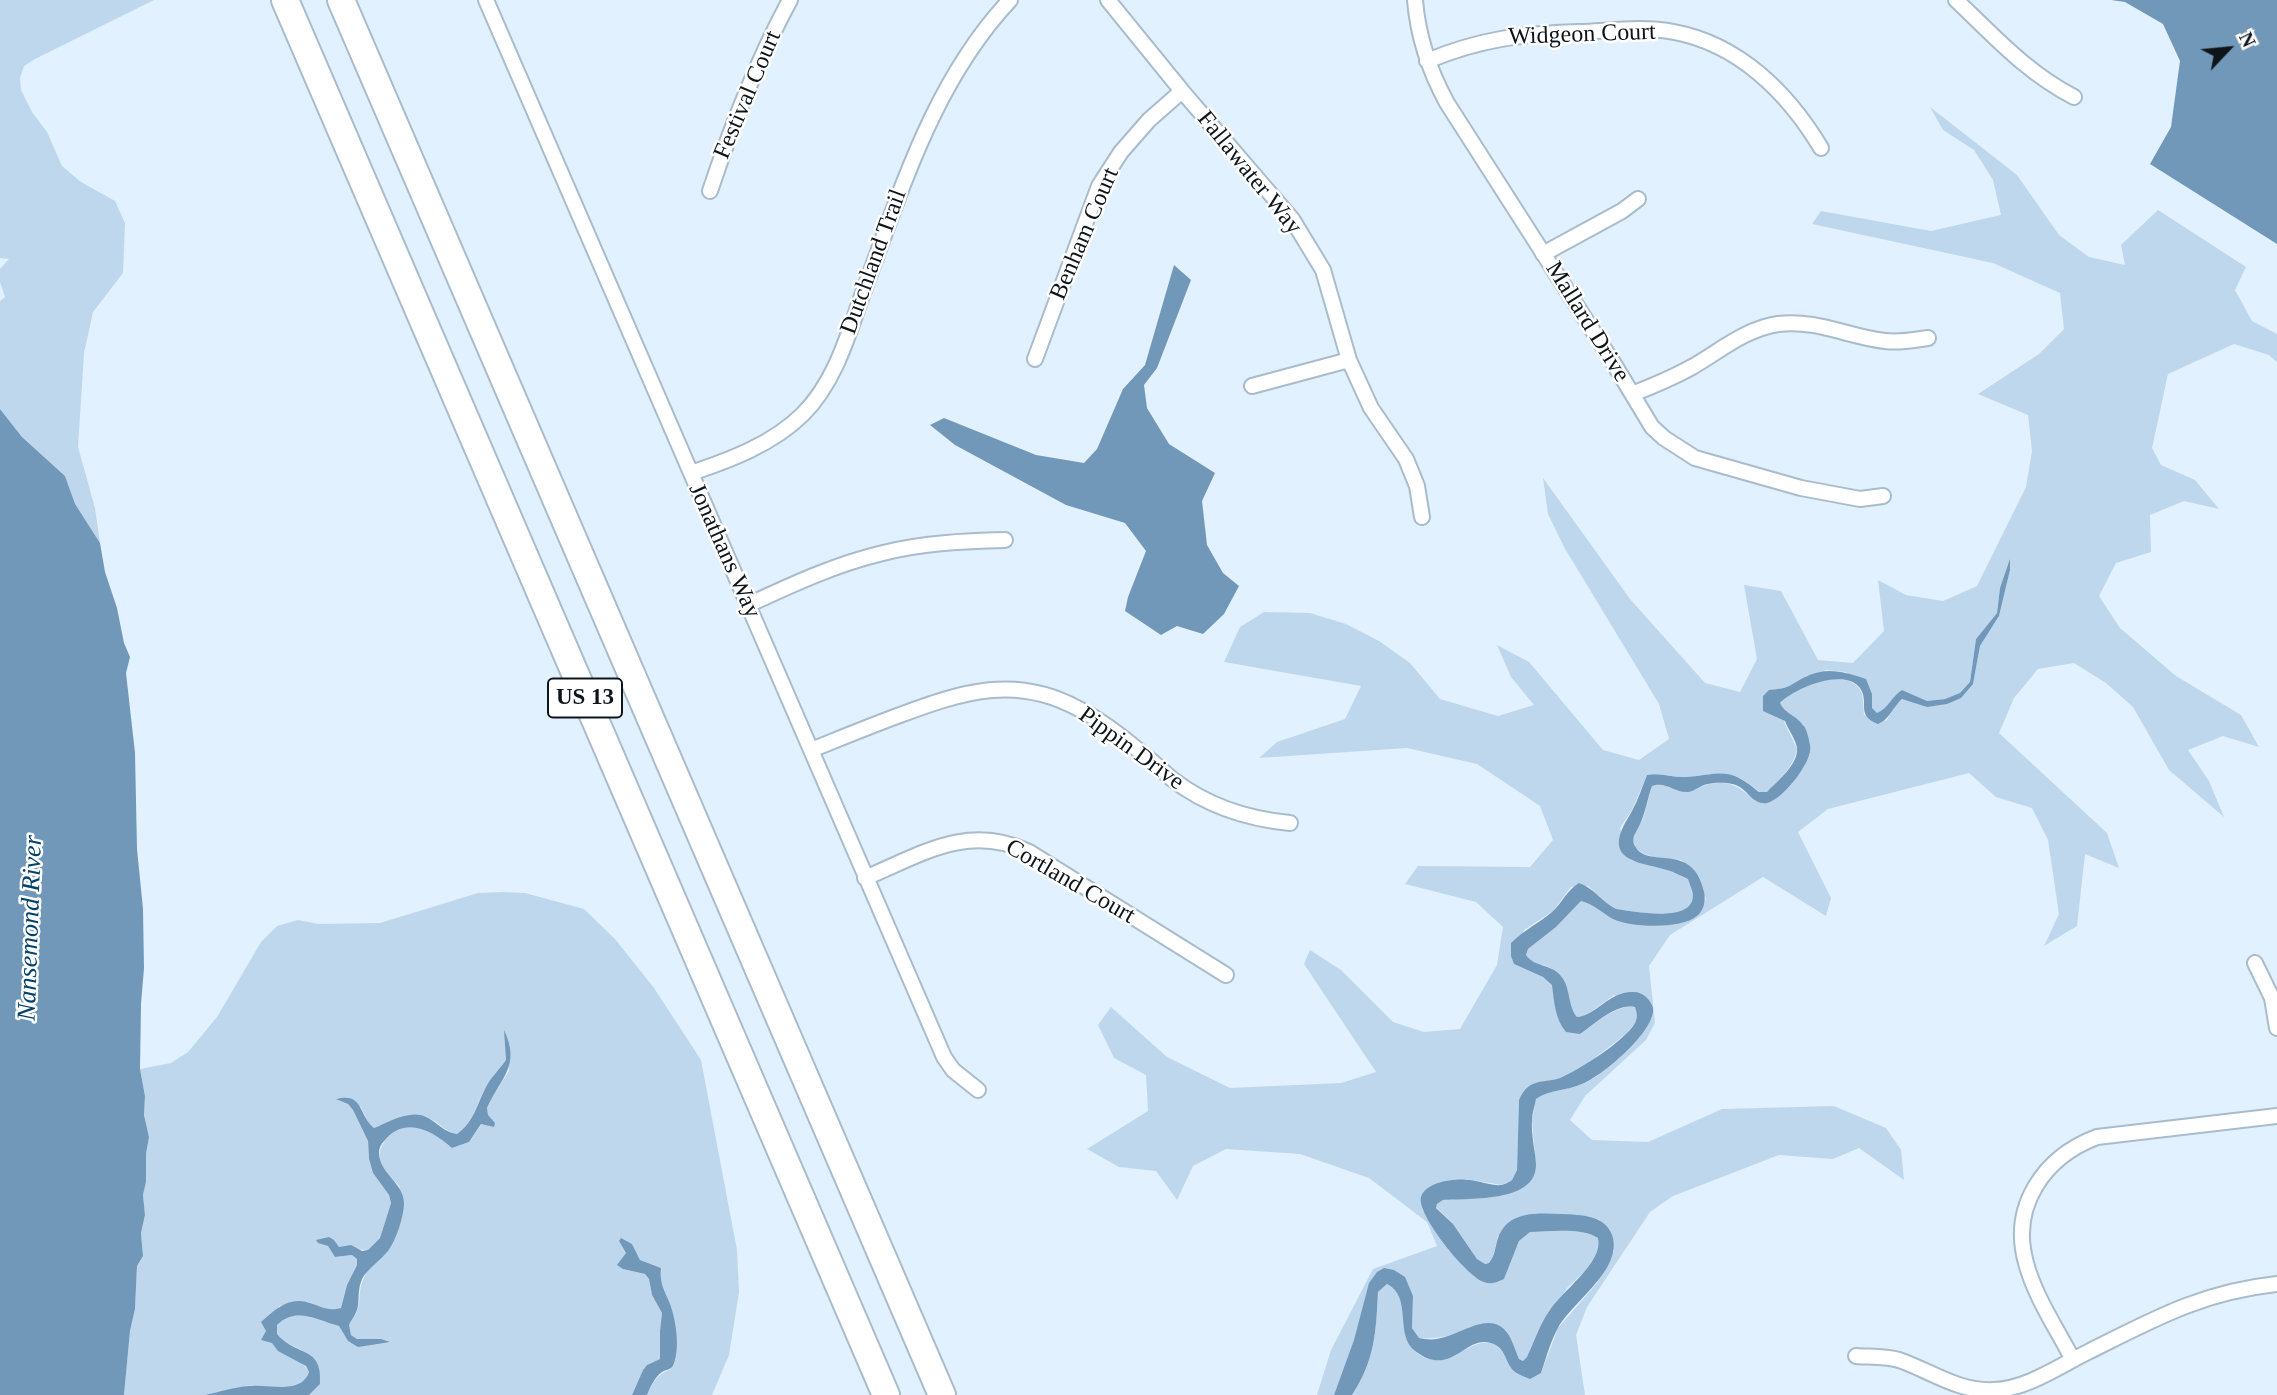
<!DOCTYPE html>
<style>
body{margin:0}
#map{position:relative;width:2277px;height:1395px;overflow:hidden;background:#e1f1ff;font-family:Georgia,serif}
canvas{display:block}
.north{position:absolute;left:2193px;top:14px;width:70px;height:70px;-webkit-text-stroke:5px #fff;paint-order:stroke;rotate:64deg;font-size:19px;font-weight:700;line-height:28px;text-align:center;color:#0d141a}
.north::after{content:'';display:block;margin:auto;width:24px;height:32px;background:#0d141a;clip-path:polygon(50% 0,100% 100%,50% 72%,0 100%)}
</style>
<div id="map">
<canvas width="2277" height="1395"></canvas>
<div class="north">N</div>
</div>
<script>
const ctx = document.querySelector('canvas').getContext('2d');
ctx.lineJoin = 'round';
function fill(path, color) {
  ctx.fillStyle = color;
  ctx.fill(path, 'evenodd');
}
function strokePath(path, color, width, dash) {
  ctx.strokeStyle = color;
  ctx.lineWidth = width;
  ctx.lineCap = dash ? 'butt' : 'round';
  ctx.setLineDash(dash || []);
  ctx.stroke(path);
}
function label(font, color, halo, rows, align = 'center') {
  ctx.font = font + ' Georgia,serif';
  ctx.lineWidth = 5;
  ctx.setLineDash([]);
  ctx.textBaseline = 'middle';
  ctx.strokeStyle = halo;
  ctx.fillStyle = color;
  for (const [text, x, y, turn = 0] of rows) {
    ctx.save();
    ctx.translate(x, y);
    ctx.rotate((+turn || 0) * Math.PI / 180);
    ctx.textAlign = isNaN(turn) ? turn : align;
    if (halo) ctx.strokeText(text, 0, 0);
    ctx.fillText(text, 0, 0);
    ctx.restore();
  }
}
const green = new Path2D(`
 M0,0h154l-119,59 -11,7 -4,12 1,12 11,22 15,20 15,34 19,16 34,19 10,22 -2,50 -30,39 -9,41 -6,94 17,61 5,35 -26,-39 -9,-28 -43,-39 -22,-28v-108l5,-4 -5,-15v-13l9,-10 -9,-1z
 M1930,107l87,68 42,60 30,22 36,8 -4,-20 37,-35 88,57 -11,23 17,31 25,13v28l-8,-7 -35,-11 -66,30 -16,74 9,17 34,15 24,29 -35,-8 -34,14 1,37 -35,11 -17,33 21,32 56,48 65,39 18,32 -36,-11 -35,14 21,31 15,36 -55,-47 -36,-63 -27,-24 -32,-20 -36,6 -24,29 -15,35 108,100 12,35 -34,-14 -8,72 -33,20 15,-32 -11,-74 -16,-32 -36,-11 -27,-24 -141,36 -30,23 33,66 -5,18 -63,-39 -93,58 -21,31 6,57 -9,17 -61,56 -15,24 22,20 56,2 74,-33 112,-3 52,22 15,22 3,30 -45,-32 -26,11 -54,-4 -106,41 -23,16 -63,95 -11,28 9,60h-233c23,-35 24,-63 26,-103l9,-8c28,15 6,59 37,73 28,13 53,-29 77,-9 6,5 10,17 14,24l26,1 17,-45 39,-45 17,-32 -15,-32 -101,17 -6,24 -3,3 -5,1 -7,-5 -24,-35 -17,-17 1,-3 6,-4 62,-5 31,-27 -4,-47 4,-22c13,-9 27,-9 41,-13 27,-8 61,-46 75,-69l-38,-22 -29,21 -8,1c-11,-15 -6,-32 -22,-46 -9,-8 -22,-5 -29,-16l2,-6 28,-22 25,-26 11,3 22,15 82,-2 6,-7 4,-12 -25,-38c-12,-1 -50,-2 -48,-21 1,-7 7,-14 10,-20 3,-11 6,-22 9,-33 12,-5 20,4 32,5 7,1 15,-4 22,-6 23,-7 35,3 51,17l48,-36 -1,-41 -22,-17 -2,-5c14,-15 64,-36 79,-15 5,6 4,19 5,27l22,6 10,-16 7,-6c37,12 39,8 70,-15l7,-38 19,-30 11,-46 -10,18 -3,25 -21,26 -6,43 -10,12 -15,5 -18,2 -25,-11c-10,6 -14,19 -25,24l-5,-6v-14l-26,-22 -20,-2 -20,6 -18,12 -19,2 28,59c-3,18 -18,30 -30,43h-7c-32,-26 -37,-18 -74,-15 -13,1 -25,-5 -39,-2l-15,35 -12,18 11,32 37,10 20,9c2,7 7,15 4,23 -7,20 -60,9 -76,7l-7,-4 -21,-19 -17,1 -18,24 -29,19 -10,34 29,13 10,8 1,16 26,33c15,-10 36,-30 55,-27l3,8 -3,8 -9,11 -43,33 -25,12 -25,5 -14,16 -2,70 -5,10 -10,5 -36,-6 -44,30 14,23 28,35 40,12 15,-38 11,-9c20,0 50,-5 68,6l1,6 -3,10 -9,15 -20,19 -40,70 -4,3 -4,-2 -13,-29 -25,-7c-21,10 -39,17 -62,15l-7,-10 1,-32 -29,-28 -50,127h-17l14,-45 42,-81 64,-23 -10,-24 -58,-44 -69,-24 -74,-5 -33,17 -16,34 -21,-29 -37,-4 -32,-18 61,-38 -2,-36 -32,-17 -16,-33 13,-18 56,50 63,31 111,-5 35,-11 -72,-108 6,-14 31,20 52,52 31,10 36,-3 37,-64 6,-38 -27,-25 -71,-18 13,-18 112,1 23,-27 -13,-34 -63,-42 -70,-16 -148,10 18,-16 68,-23 16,-33 -137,-24 16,-35 24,-15 46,1 36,11 33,17 31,22 30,36 58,17 36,-11 -23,-28 -14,-32 32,17 74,88 36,10 30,-21 -10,-35 -95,-157 -16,-33 -5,-36 87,121 75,84 35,9 17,-33 -13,-74 37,6 37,69 35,3 31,-32 -6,-51 28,15 37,6 34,-15 49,-99 6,-36 -4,-36 -50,-21 61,-40 25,-25 -4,-36 -67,-30 -181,-39 9,-13 110,20 70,-16 -8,-35 -19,-30 -31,-20z
 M502,892l23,1 59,16 31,30 39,49 47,72 36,190 2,42 -10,63 -17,40h-65c5,-13 11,-21 24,-26l-1,-64 -10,-27 1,-10 -21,-8 -8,-16 -13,-3 7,12 -3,16 22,5 4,5 3,16 10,18 -2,18v28l-13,6 -4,5 -11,25h-323l11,-11 -15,-32 -22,-11 -6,-7v-9c19,-19 40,-5 62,1l9,15 33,-2h-24l-6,-4 -2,-10c3,-5 7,-11 9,-16 3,-13 0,-22 8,-35l34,-87c-16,-17 -30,-31 -11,-51 5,-6 16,-11 25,-9 14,2 27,11 38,21l17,-6 19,-27 -1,-7 6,-12 16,-25 -4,-39 1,28c-6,9 -15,17 -20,27 -10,17 -12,35 -29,47 -14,-3 -17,-12 -29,-16 -15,-7 -39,4 -54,10l-5,-4 -8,-17 -24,-6 11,3 5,6 15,31 1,18 4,14 16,22 2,8 -11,35 -12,12 -29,-2 -5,-8 -16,3 10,3 7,11 17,-2 6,3 -1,7 -10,20 -6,23 -12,3 -21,-9 -29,4 -7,37c10,13 30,15 37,29l-2,9 -8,8 -11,3h-13l-23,-7 -47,10h-81l6,-64 5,-22 2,-43 6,-10 -2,-23 4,-18 -2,-20 3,-13v-28l3,-17 -5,-22 1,-20 -5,-26 31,-6 17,-11 29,-35 44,-75 16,-16 21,-6 20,4 62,-1 98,-30z`);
const water = new Path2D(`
 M2111,0h166v244l-127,-80 21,-37 9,-66 -17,-37 -38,-22z
 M1174,265l17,15 -34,88 -13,17 3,23 22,36 46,29 -13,28 5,44 16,28 16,13 -15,28 -21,20 -26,-8 -16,9 -36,-24 3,-14 18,-46 -21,-28 -59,-18 -111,-60 -25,-20 14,-7 92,37 48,8 13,-14 26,-60 22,-24z
 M0,409l22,28 43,39 10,28 25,39 5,29 12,36 7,35 6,14 -4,16 9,80 2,96 6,60 1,59 -3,36 -1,65 5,27 -1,19 5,22 -3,17v28l-3,13 2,20 -4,18 2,23 -6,10 -2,43 -5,22 -6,64h-124z
 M2010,559v11l-11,46 -19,30 -7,38 -12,14 -14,6 -20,3 -25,-8c-9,8 -13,21 -24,25 -23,-9 -8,-21 -18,-36 -15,-21 -66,0 -80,15 4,10 17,13 23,22 4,4 6,15 7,20 4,16 -28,55 -43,58 -13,2 -18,-10 -27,-16 -8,-5 -23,-5 -32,-3 -7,1 -13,7 -20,8 -13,1 -22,-11 -36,-6 -4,11 -6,24 -11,36 -2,5 -5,9 -7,14 -1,3 -1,8 1,10 12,24 58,-6 69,46 2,8 0,19 -7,24 -15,13 -66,12 -84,3 -11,-6 -19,-15 -32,-18l-25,26 -28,22 -2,6c8,12 25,9 34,20 11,11 7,30 17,42 21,-2 31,-26 57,-25 9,0 17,8 19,16 3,23 -52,69 -71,76 -16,7 -32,5 -46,15 -1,7 -4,14 -4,21 -1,15 3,30 4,44 1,39 -66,34 -93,36l-6,4 -1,4 17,16 24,35 8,5 4,-1c6,-7 6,-16 9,-25 10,-28 40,-25 64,-24 19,1 43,1 50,21 12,34 -40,67 -54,93 -8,14 -12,31 -17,45l-11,6c-4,-2 -11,-4 -15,-7 -12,-10 -7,-27 -29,-30 -23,-2 -37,35 -71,9 -21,-16 -2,-54 -28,-67l-9,8c-2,40 -3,68 -26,103h-18l20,-55 15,-57 8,-11 7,-4 10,2 11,7 8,19 -1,32 7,10c5,1 12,2 17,1 22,-2 49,-27 68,-10 7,6 11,21 15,30l4,2 4,-4c7,-14 12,-31 21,-44 12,-21 56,-50 50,-75 -18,-11 -48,-6 -68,-6l-11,9 -15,38c-7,3 -13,6 -20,3 -17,-5 -68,-68 -63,-85 5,-16 35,-19 49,-17 10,1 22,6 32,5 1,0 9,-4 10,-5l5,-10 2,-70c3,-7 7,-13 14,-16 9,-4 19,-3 27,-6 19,-8 65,-37 75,-55 3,-6 2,-10 0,-16 -19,-4 -40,17 -55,27l-14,-2c-11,-13 -12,-31 -14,-47l-9,-8 -29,-13 -3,-8v-13c13,-13 28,-20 41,-31 10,-9 15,-22 27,-29 15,5 23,19 37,26 16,2 69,13 76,-8 3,-7 -2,-15 -4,-22 -7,-3 -14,-7 -21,-9 -12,-4 -26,-5 -37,-11 -22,-11 -6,-34 2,-48 6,-11 10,-24 15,-36 14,-3 26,3 39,2 37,-3 42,-11 73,15h8c10,-11 32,-28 30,-44 -1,-8 -9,-19 -12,-27l-22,-10v-15l6,-6c22,-2 19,-4 36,-13 21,-11 41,-5 61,2l6,15v14l5,5c11,-4 15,-17 25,-23l25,11 18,-2 15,-6 10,-11 6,-43 21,-26 3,-25z
 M504,1030c17,36 -3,47 -17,78l1,7 7,8 -1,4 -13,-3 -12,18 -17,6c-19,-17 -46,-32 -66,-9 -4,4 -7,8 -7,14 1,22 26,30 25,52 -1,14 -8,35 -16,46 -8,10 -20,17 -26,28 -4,9 -3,18 -4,27 -1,7 -6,13 -9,19l2,10 6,4h24l9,3 -32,5 -10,-6 -9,-15c-22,-6 -43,-20 -62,-1v9c19,23 46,11 43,50l-11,11h-104c15,-3 29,-8 44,-9 21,-2 52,9 60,-14l-3,-6 -28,-15 -6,-8 -11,-3 5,-9 -5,-9c16,-14 29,-27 52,-18 11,4 16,7 28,4l6,-23 10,-20v-6l-5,-4 -17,2 -7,-11 -10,-3 -2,-3 13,-3 5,3 5,7 12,-2 11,6 6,-1 12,-12 11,-35 -2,-8 -16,-22 -4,-14 -1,-18 -15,-31 -5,-6 -12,-5c28,-7 22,16 38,29 15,-6 38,-20 54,-10 11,6 16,14 29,16 17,-12 20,-30 29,-47 5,-10 14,-18 20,-27z
 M621,1238l11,6 8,16 21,8c-2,15 4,23 9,36 6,16 10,43 4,59 -2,7 -7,6 -12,9 -7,5 -12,15 -15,23h-15l11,-25 4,-5 13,-6v-28l2,-18 -10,-18 -3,-16 -4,-5 -22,-5 -6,-4 9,-12 -7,-12z`);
const minor = new Path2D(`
 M486,0l458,1057 9,13 25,20
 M1108,0l74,91 110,128 31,51 26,90 22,48 35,51 11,27 5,31
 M1415,0c3,38 14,70 32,103l167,261 38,63 12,11 31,20 106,30 59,11 23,-3
 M1956,0c38,36 71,73 118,97
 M1427,61c53,-22 94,-27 151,-29 32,-1 65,-6 96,0 65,12 114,61 147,116
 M710,191c22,-66 47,-130 80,-191
 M1543,254l79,-43 16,-12
 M1035,359l64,-173 22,-34 28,-32 33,-29
 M1252,386l97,-26
 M1632,394c21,-8 40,-16 60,-27 28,-16 53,-38 86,-43 38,-5 71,13 107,17 15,2 28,-1 43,-3
 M691,473c39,-13 82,-29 112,-59 35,-35 47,-87 64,-132 37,-100 69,-203 143,-282
 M748,605c43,-20 88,-41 135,-52 39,-10 82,-12 122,-13
 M811,750c30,-12 59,-24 89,-35 62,-23 116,-41 179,-6 24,12 45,29 65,46 10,7 19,17 28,24 35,27 75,40 118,44
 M865,878c57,-24 103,-55 164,-26l197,123
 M2255,963l17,35 5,30
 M1856,1356c14,1 29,0 43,4 32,11 59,32 95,30 33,-1 65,-24 94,-38 66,-33 114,-60 189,-68
 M2073,1360c-16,-31 -38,-63 -47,-97 -16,-57 18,-106 71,-126l180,-21`);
const motorway = new Path2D(`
 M285,0l601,1395
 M341,0l601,1395`);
const shields = [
 [585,698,74]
];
const shieldNames = [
 ["US 13",585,698]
];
const streetNames = [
 ["Widgeon Court",1582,35,-2],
 ["Festival Court",748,95,-67],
 ["Fallawater Way",1249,173,51],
 ["Benham Court",1085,234,-67],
 ["Dutchland Trail",874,262,-70],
 ["Mallard Drive",1587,322,58],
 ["Jonathans Way",724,551,66],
 ["Pippin Drive",1131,749,36],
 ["Cortland Court",1070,882,30]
];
const waterNames = [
 ["Nansemond River",31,928,-88]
];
fill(green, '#bfd7ed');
fill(water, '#7298b9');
strokePath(minor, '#a9bccc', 18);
strokePath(motorway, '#a9bccc', 30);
strokePath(minor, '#fff', 14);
strokePath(motorway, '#fff', 26);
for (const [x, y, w] of shields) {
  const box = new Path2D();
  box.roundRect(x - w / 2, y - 19.5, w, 39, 5);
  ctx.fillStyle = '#fff';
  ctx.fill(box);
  strokePath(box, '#0d141a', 2);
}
label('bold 23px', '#0d141a', null, shieldNames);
label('24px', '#0d141a', '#fff', streetNames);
label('italic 26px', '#00416c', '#fff', waterNames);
</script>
